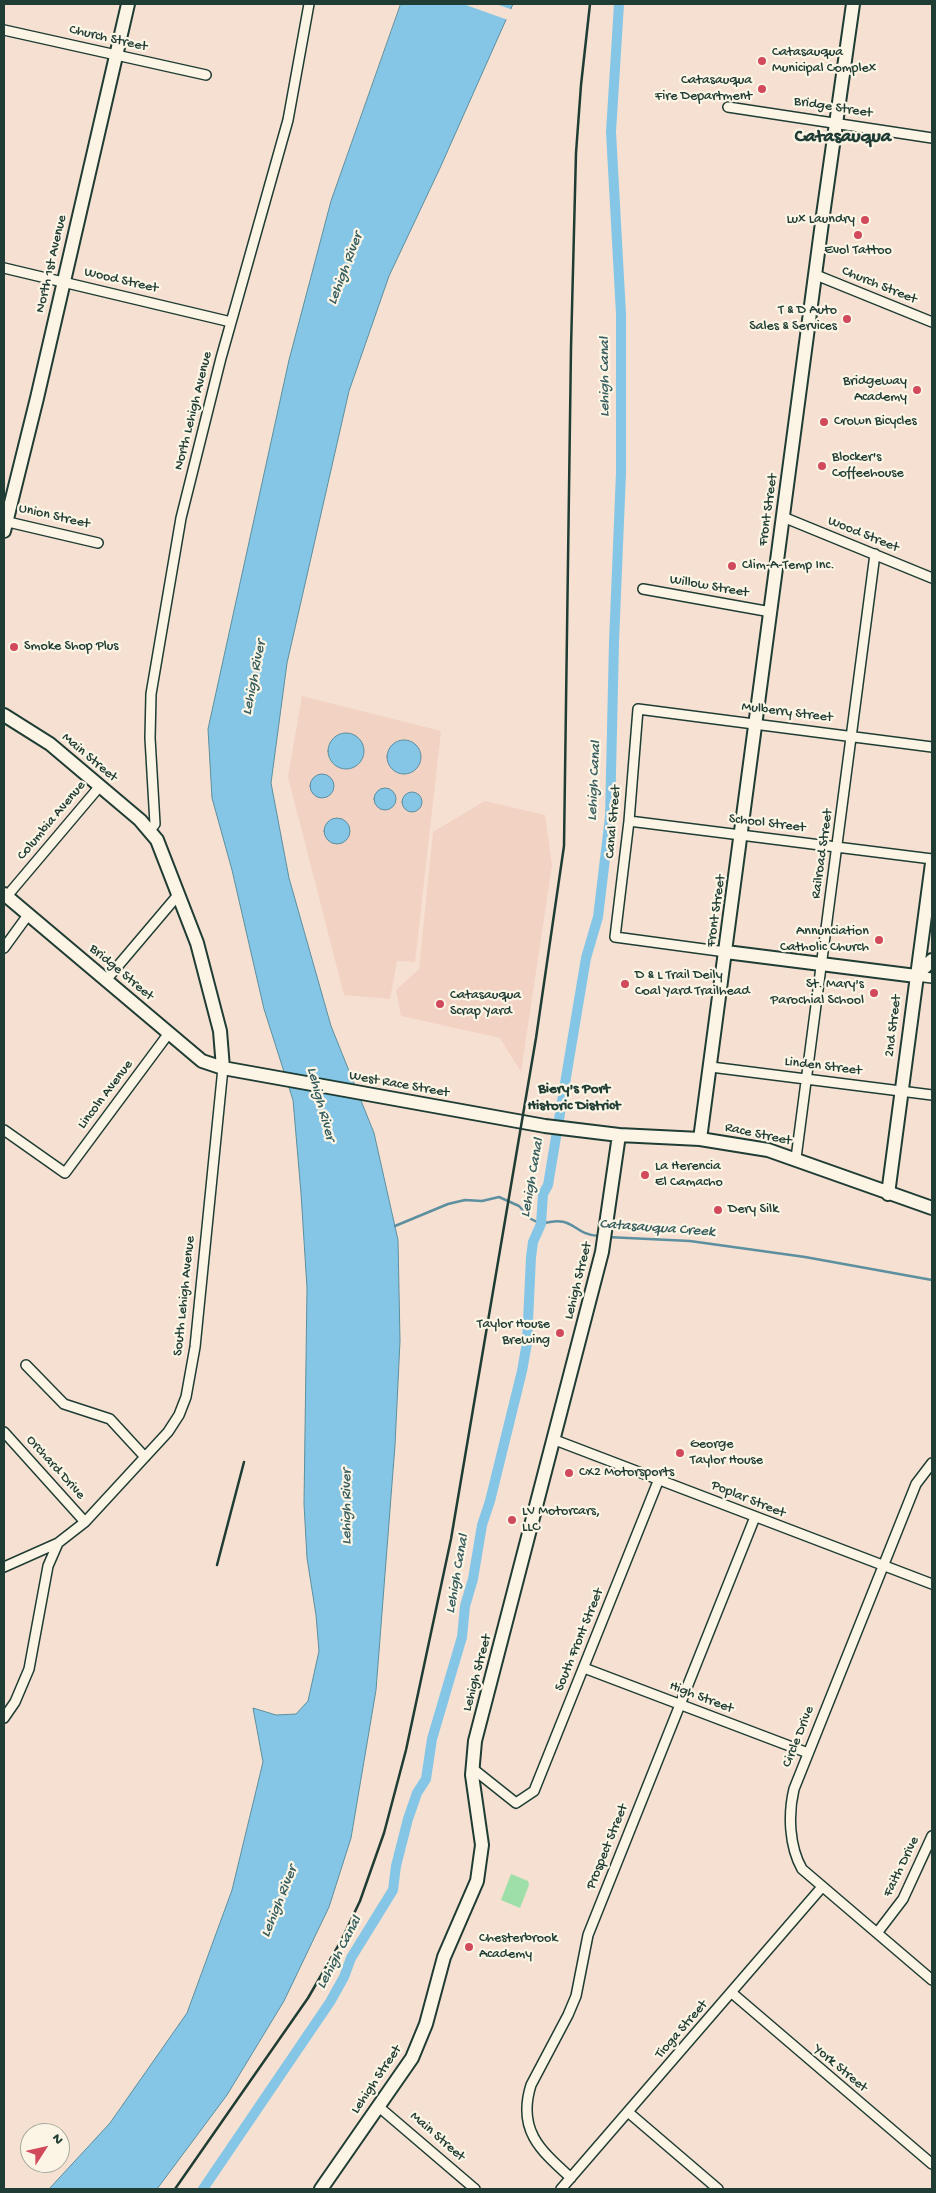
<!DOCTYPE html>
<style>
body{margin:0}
#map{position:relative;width:936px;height:2193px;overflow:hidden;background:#f6e0d1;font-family:"Gochi Hand",sans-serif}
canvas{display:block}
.frame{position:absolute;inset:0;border:5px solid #1f3d34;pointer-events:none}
.north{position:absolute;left:20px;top:2123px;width:50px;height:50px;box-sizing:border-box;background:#fcf5e5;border:1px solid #a4ab9e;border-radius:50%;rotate:55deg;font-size:14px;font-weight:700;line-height:20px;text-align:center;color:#1f3d34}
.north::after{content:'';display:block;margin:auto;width:18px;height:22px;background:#d1495b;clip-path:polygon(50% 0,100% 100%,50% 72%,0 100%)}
</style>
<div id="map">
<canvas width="936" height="2193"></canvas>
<div class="frame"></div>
<div class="north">N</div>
</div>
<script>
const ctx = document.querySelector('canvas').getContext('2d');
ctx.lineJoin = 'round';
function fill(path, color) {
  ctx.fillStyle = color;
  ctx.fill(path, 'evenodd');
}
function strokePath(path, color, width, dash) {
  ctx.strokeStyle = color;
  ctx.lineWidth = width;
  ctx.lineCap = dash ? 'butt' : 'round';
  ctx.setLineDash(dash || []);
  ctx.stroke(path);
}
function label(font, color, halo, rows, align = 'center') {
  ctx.font = font + ' "Gochi Hand",sans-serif';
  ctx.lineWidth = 4.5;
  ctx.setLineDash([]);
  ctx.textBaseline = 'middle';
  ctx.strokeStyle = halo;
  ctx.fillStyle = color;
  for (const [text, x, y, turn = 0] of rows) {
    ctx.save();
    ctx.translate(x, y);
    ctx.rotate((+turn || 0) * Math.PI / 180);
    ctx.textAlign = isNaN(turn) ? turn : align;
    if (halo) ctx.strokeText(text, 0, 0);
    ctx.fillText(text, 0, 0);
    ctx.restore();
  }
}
const built = new Path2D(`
 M302,696l139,35 -26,231 -18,-1 -7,38 -46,-4 -56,-218z
 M485,801l60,14 7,50 -31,207 -21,-34 -99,-22 -5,-26 23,-21 14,-137z`);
const green = new Path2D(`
 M511,1874l17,7 1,4 -9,23 -19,-8z`);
const water = new Path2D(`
 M401,4h112l-73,164 -51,108 -40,115 -62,272 -16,120 18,95 42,148 43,107 24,107 2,101 -5,104 -19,245 -25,148 -22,69 -45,94 -57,94 -70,94h-108l61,-66 77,-110 45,-123 31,-128 -10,-54 23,7 20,-1 12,-13 11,-50 -3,-36 -9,-57 -3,-54 3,-216 -6,-95 -8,-93 -29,-91 -32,-139 -20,-72 -4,-69 81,-369 42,-159z
 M328 751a18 18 0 1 1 36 0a18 18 0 1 1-36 0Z
 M387 757a17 17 0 1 1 34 0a17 17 0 1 1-34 0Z
 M310 786a12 12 0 1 1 24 0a12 12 0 1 1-24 0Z
 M374 799a11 11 0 1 1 22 0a11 11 0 1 1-22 0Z
 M402 802a10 10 0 1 1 20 0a10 10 0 1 1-20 0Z
 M324 831a13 13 0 1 1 26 0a13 13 0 1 1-26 0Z`);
const pier = new Path2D(`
 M463,4h33l17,6 -5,10z`);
const stream = new Path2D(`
 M395,1226l53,-22 17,-4 17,1 17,-4 20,9 12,13 10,5c35,-10 29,10 58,12
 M607,1237l83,4 115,16 127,23`);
const canal = new Path2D(`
 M203,2189l127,-187 14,-25 7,-19 42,-68 3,-24 12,-47 9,-26 9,-14 6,-40 30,-102 3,-31 8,-27 9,-54 8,-24 32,-130 5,-28 4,-86 2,-15 8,-18 2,-30 5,-9 38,-227 12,-41 12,-100 4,-175 7,-169v-159l-10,-182 8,-128`);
const street = new Path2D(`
 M4,30l202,45
 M728,107l204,31
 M4,268l227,54
 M816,275l116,47
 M783,517l149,61
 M4,521l94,22
 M643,589l128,23
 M629,821l303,38
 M150,830l5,-6 -5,-86 1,-44 30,-176 40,-160 67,-238 21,-116
 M7,896l93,-110
 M4,948l24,-33
 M726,952l-111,-15 14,-116 9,-112 294,38
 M916,976l16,2
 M106,980l72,-85
 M711,1067l221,28
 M4,1130l61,43 104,-140
 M796,1158l79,-604
 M26,1365l38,39 46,15 35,38
 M4,1432l81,90
 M555,1440l377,144
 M932,1463l-16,21 -122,305c-6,25 -5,57 8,80l130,111
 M4,1567l54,-24
 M584,1668l224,85
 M4,1718l11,-16 14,-33 19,-103 10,-23 27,-21 83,-90 11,-17 7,-18 9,-50 28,-279
 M472,1768l44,35 18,-12 125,-312
 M877,1933l26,-34 29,-63
 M732,1993l200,171
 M379,2107l96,82
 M628,2112l90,77
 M571,2178c-31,-28 -54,-48 -40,-93l37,-70 8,-19 12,-61 167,-418
 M561,2189l261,-302`);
const secondary = new Path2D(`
 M4,531l33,-133 91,-394
 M4,715l46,29 90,76 17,20 40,103 23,88 3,37
 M4,894l198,167 21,7 322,58 74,9 81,4 68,11 164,58
 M726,952l190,24 16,-16
 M700,1139l123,-924 30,-211
 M888,1194l44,-331
 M321,2189l91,-131 14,-34 18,-67 33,-76 5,-36 -10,-70 3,-34 127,-489 17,-117`);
const rail = new Path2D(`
 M217,1565l27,-103
 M175,2189l133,-191 33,-57 19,-40 24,-68 22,-83 45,-211 85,-501 28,-192 7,-498 5,-195 5,-68 9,-81`);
const markers = [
 [762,61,5,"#d1495b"],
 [762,89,5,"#d1495b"],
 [865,220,5,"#d1495b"],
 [858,235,5,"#d1495b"],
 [847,319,5,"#d1495b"],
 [917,390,5,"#d1495b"],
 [824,422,5,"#d1495b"],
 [822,466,5,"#d1495b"],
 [732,566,5,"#d1495b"],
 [14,647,5,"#d1495b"],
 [879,940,5,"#d1495b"],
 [625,984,5,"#d1495b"],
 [874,993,5,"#d1495b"],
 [440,1004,5,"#d1495b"],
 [645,1175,5,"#d1495b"],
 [718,1210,5,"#d1495b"],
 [560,1333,5,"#d1495b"],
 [680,1453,5,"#d1495b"],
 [569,1473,5,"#d1495b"],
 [512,1520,5,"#d1495b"],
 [469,1947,5,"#d1495b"]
];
const streetNames = [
 ["Church Street",108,39,13],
 ["Bridge Street",833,108,9],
 ["North 1st Avenue",52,264,-77],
 ["Wood Street",121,281,13],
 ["Church Street",879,286,22],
 ["North Lehigh Avenue",194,411,-76],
 ["Front Street",769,510,-82],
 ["Union Street",54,517,13],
 ["Wood Street",863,535,22],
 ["Willow Street",709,587,10],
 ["Mulberry Street",787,713,7],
 ["Main Street",89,758,40],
 ["Columbia Avenue",52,821,-50],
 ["Canal Street",614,822,-85],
 ["School Street",767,824,7],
 ["Railroad Street",823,854,-82],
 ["Front Street",717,911,-82],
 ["Bridge Street",121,973,40],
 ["2nd Street",894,1026,-83],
 ["Linden Street",823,1067,7],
 ["West Race Street",399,1085,10],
 ["Lincoln Avenue",106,1095,-53],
 ["Race Street",758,1135,12],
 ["Lehigh Street",579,1281,-76],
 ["South Lehigh Avenue",185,1296,-84],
 ["Orchard Drive",55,1468,48],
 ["Poplar Street",748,1500,22],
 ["South Front Street",580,1640,-68],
 ["Lehigh Street",478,1673,-75],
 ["High Street",701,1698,21],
 ["Circle Drive",799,1737,-68],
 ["Prospect Street",608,1847,-68],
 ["Faith Drive",902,1867,-64],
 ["Tioga Street",682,2030,-49],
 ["York Street",840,2069,40],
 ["Lehigh Street",377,2080,-56],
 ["Main Street",437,2137,41]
];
const poiNames = [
 ["Catasauqua",772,53],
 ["Municipal Complex",772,69],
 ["Catasauqua",752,81,"right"],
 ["Fire Department",752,97,"right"],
 ["Lux Laundry",855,220,"right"],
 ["Evol Tattoo",858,251,"center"],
 ["T & D Auto",837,311,"right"],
 ["Sales & Services",837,327,"right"],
 ["Bridgeway",907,382,"right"],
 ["Academy",907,398,"right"],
 ["Crown Bicycles",834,422],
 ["Blocker's",832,458],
 ["Coffeehouse",832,474],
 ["Clim-A-Temp Inc.",742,566],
 ["Smoke Shop Plus",24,647],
 ["Annunciation",869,932,"right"],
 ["Catholic Church",869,948,"right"],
 ["D & L Trail Deily",635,976],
 ["Coal Yard Trailhead",635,992],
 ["St. Mary's",864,985,"right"],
 ["Parochial School",864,1001,"right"],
 ["Catasauqua",450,996],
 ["Scrap Yard",450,1012],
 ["La Herencia",655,1167],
 ["El Camacho",655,1183],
 ["Dery Silk",728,1210],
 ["Taylor House",550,1325,"right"],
 ["Brewing",550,1341,"right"],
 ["George",690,1445],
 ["Taylor House",690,1461],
 ["CX2 Motorsports",579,1473],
 ["LV Motorcars,",522,1512],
 ["LLC",522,1528],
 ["Chesterbrook",479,1939],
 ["Academy",479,1955]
];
const waterNames = [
 ["Lehigh River",346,269,-69],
 ["Lehigh Canal",606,377,-90],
 ["Lehigh River",255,678,-79],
 ["Lehigh Canal",595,781,-87],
 ["Lehigh River",320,1104,75],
 ["Lehigh Canal",533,1178,-80],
 ["Catasauqua Creek",657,1229,4],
 ["Lehigh River",348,1507,-90],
 ["Lehigh Canal",458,1574,-80],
 ["Lehigh River",280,1902,-68],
 ["Lehigh Canal",340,1953,-62]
];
const neighbourhoodNames = [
 ["Biery's Port",574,1090],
 ["Historic District",574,1107]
];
const districtNames = [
 ["Catasauqua",843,138]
];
fill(built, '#f2d2c3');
fill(green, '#9edfa9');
fill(water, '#85c6e6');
strokePath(water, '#5c8f9f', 1);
fill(pier, '#f6e0d1');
strokePath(stream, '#5c8f9f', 2.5);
strokePath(canal, '#85c6e6', 10);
strokePath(street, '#1f3d34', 12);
strokePath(secondary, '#1f3d34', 16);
strokePath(street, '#fcf5e5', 9);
strokePath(secondary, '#fcf5e5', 12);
strokePath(rail, '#1f3d34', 2.5);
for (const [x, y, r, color] of markers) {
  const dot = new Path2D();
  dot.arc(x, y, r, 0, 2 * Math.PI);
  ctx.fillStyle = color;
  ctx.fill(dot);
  strokePath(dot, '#fcf5e5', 2);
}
label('14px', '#1f3d34', '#fcf5e5', streetNames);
label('14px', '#1f3d34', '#fcf5e5', poiNames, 'left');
label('italic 15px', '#385f60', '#fcf5e5', waterNames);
label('bold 15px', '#1f3d34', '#fcf5e5', neighbourhoodNames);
label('bold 19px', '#1f3d34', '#fcf5e5', districtNames);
</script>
